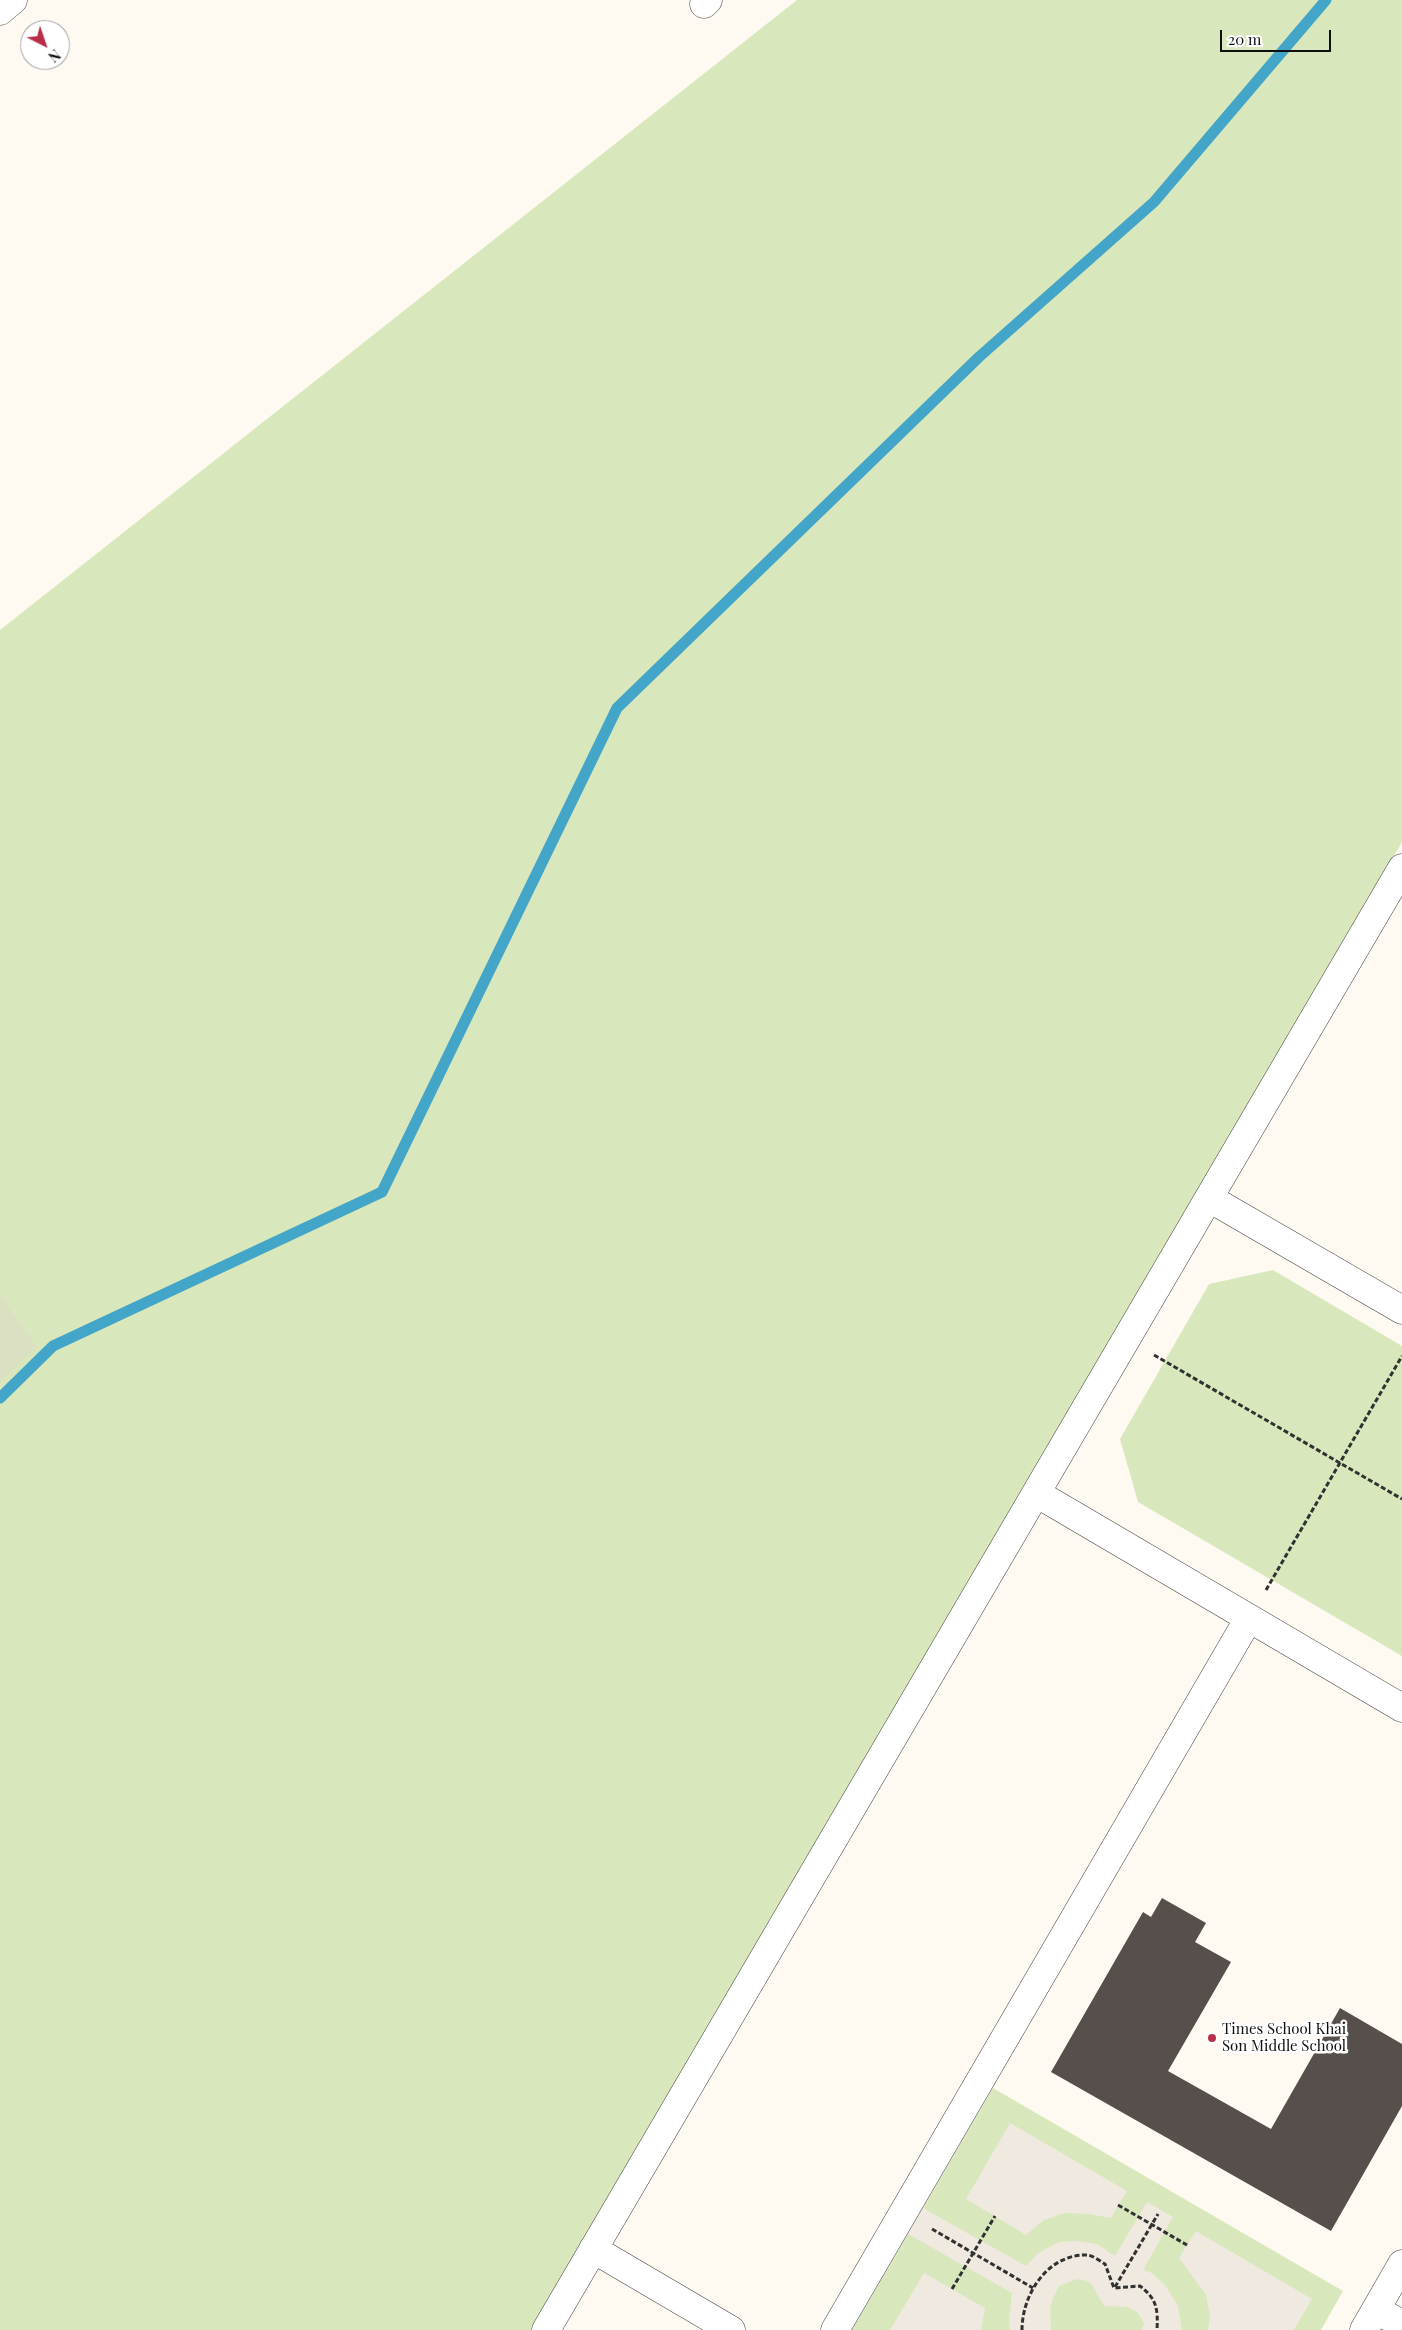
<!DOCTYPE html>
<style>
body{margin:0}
#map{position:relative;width:1402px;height:2330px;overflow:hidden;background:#fefaf2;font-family:"Playfair Display",serif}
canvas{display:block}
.north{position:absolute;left:20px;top:20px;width:50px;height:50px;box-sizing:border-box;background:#fff;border:1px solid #9f9f9f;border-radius:50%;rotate:139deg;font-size:14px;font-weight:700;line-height:20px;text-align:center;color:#0f0f0f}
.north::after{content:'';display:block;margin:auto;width:18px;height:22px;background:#b92d48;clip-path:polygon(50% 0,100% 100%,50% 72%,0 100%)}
.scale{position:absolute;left:1220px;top:30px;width:111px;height:22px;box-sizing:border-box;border:2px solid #0f0f0f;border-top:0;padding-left:6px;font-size:15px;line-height:18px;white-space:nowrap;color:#0f0f0f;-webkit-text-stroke:4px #fff;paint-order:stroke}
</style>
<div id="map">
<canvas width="1402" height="2330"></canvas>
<div class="north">N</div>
<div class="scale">20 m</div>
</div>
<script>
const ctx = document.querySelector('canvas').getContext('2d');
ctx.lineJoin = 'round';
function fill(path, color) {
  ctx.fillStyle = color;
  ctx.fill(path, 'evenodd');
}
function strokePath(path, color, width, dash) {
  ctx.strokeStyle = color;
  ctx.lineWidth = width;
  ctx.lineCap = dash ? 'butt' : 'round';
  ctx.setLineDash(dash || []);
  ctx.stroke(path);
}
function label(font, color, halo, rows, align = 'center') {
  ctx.font = font + ' "Playfair Display",serif';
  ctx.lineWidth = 5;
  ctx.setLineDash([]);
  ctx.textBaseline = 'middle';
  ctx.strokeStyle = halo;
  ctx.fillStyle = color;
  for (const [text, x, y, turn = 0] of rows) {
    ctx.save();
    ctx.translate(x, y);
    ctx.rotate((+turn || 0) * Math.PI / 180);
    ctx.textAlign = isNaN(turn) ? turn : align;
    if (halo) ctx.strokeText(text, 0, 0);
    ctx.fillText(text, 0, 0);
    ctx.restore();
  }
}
const green = new Path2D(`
 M797,0h605v842l-862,1488h-540v-1700z
 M1273,1270l129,76v310l-264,-154 -18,-63 89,-155z
 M993,2088l350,203 -22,39h-469z`);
const cemetery = new Path2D(`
 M0,1296l37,51 -37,35z`);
const plaza = new Path2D(`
 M1010,2123l117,68 -16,27 -23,-4 -23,-1 -21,7 -18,15 -60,-36z
 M1147,2202l26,15 -30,53 9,3 13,12 13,21 4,24h-40l2,-7 -7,-11 -9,-5 -24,-1 -14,-24 -13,-3 -18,7 -5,10 -4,12 1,22h-41l-1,-10 3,-27 -104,-59 15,-26 103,58 12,-13 21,-11 17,-1 21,3 18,12z
 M1196,2231l116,68 -18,31h-86l2,-13 -4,-22 -27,-37z
 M924,2273l61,35 -4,22h-91z`);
const stream = new Path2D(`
 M0,1398l53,-52 329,-154 235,-484 362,-351 175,-155 172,-202`);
const building = new Path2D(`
 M1162,1898l44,25 -11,19 36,20 -63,109 103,58 69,-121 62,36v62l-71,125 -280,-159 92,-160 8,5z`);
const path = new Path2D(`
 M1154,1355l248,144
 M1266,1590l136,-234
 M1118,2205l69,40
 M932,2229l101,59
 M1115,2287l43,-73
 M952,2289l43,-73
 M1022,2330c0,-35 25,-76 65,-75 5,0 13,6 18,9l9,24 26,-2c17,13 18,23 17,44`);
const minor = new Path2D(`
 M704,4l4,-4
 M0,11l13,-11
 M1209,1198l193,112
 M1036,1493l366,215
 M593,2249l138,81
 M1376,2310l26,14
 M546,2330l856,-1462
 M835,2330l414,-712
 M1364,2330l38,-66`);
const markers = [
 [1212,2038,5,"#b92d48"]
];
const poiNames = [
 ["Times School Khai",1222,2029],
 ["Son Middle School",1222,2046]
];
fill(green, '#d9e8bc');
fill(cemetery, '#dbe0c3');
fill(plaza, '#efe9e0');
strokePath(stream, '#43a5c7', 11);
fill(building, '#574f4c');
strokePath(minor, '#424242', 29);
strokePath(path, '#313131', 3, [5, 2.5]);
strokePath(minor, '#fff', 28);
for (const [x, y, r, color] of markers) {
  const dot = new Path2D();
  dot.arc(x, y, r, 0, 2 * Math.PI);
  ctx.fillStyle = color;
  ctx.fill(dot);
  strokePath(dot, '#fff', 2);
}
label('15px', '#0f0f0f', '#fff', poiNames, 'left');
</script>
